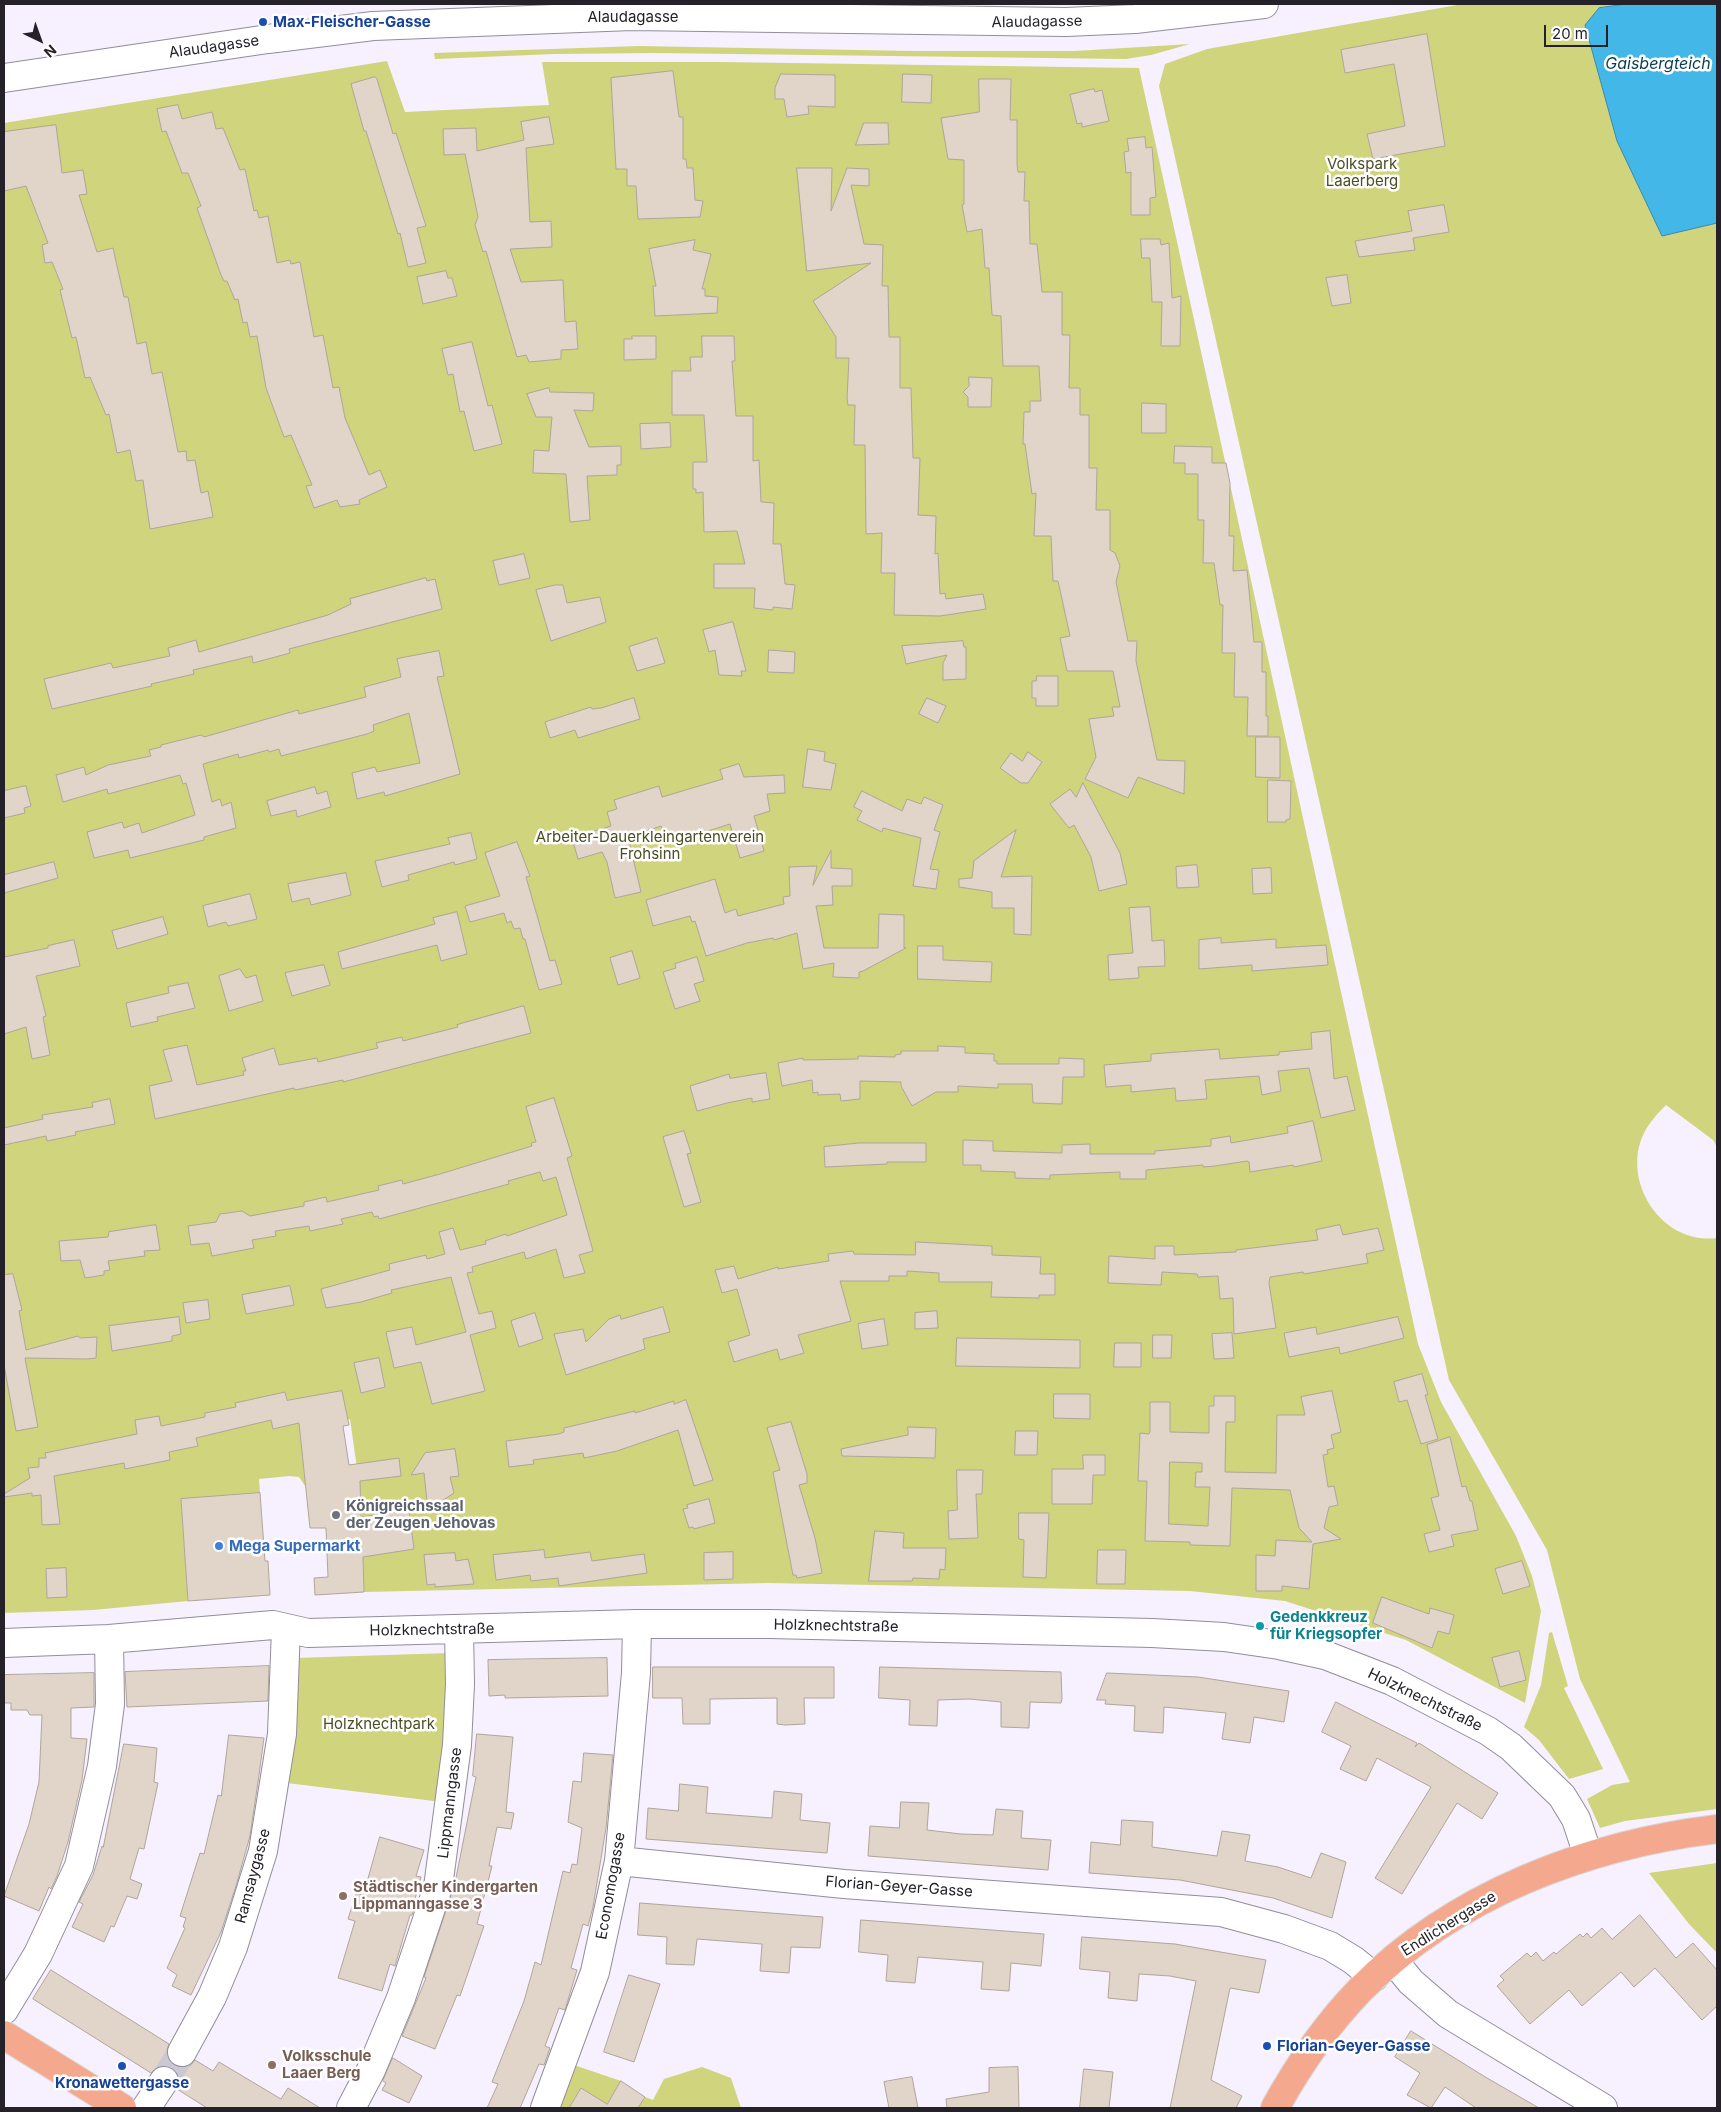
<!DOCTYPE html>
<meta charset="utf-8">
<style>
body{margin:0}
#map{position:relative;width:1721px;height:2112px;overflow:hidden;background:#f6f0ff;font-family:Inter,sans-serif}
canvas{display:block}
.frame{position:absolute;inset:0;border:5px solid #242228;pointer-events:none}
.north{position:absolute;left:15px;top:15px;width:50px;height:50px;-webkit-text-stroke:4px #fff;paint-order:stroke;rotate:138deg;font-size:14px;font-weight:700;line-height:20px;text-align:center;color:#242228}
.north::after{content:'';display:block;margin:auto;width:18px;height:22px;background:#242228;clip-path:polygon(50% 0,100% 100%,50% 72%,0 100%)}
.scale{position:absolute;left:1544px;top:25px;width:64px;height:22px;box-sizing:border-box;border:2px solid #242228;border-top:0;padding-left:6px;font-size:15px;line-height:18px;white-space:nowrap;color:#242228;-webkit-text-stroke:4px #fff;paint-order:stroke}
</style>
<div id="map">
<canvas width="1721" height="2112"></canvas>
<div class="frame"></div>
<div class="north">N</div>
<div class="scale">20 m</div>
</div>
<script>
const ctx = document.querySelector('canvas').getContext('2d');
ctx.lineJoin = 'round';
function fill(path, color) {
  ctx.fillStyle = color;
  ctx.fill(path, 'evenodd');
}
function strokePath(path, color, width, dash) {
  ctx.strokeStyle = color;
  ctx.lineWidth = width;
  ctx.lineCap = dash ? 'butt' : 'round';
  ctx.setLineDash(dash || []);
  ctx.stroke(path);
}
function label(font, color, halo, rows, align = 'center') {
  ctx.font = font + ' Inter,sans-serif';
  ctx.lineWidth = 5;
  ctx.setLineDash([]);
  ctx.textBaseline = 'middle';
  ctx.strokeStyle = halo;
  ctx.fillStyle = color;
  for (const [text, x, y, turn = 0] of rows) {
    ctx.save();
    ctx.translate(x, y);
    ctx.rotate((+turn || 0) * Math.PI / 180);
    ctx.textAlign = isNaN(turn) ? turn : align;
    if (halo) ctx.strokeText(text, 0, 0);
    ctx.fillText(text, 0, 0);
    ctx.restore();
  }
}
const green = new Path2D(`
 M1463,4h164l-28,4 63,227 55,-12v924l-4,-7 -47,-35c-11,11 -21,22 -26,38 -14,47 26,102 77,95v571l-92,12 -25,7 -13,-29 25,-14 18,-3 -50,-103 -33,-129 -98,-170 -290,-1294 6,-22 42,-15z
 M1190,44l-39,11 -25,4 -470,-6 -102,1 -119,5 -1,-6 205,-7 273,5h163z
 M387,61l18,51 144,-7 -7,-43h178l419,6 279,1276 23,58 75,134 16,40 9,35 -16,92 -119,-63 -121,-39 -95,-10 -421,-8 -405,9 -3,-96 -11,-77 -50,14 8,57 -9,-13 -10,-1 -30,3 1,14 -79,6 7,102 -95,9 -89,3v-1490z
 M1552,1632l16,54 -4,2 39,81 -34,10 -30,-39 -15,-13 17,-42 8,-52z
 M450,1653l-8,149 -155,-19 8,-125z
 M1717,1863v90l-28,-29 -40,-51z
 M568,2063l53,18 -12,20 -1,7 -27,-20 -12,20h-15z
 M702,2067l29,11 10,30h-103l7,-11 8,3 11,-21z`);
const water = new Path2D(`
 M1627,4h90v219l-55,13 -45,-95 -32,-116 14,-17z`);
const building = new Path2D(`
 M1427,34l18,112 -72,13 -6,-25 38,-8 -11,-62 -49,9 -4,-23z
 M673,71l6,46h4v42h3l1,9h6l2,32 8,1 -3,16 -62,2 -2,-33h-9v-17h-11l-5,-91z
 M781,74l54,1v32l-27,-1 1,8 -22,3 -3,-18h-9v-11z
 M903,74l29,1 -1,28 -29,-1z
 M375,77l2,2 16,55 3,-1 30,93 -9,2 9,35 -18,4 -8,-34 -2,1 -32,-103h-2l-13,-47z
 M979,79h32l-1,41h7v45l1,7h7l-1,29h5l1,43h7l5,48h20v43h8l-1,53h11v27h9v53h8l-1,42h14v40l5,3 5,13 -4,16 12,59h9l-1,20 21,99 28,1 -1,33 -46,-17 -10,21 -43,-19 11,-22 -7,-38 25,-3 -2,-9h8l-7,-36h-46l-7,-33 10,-2 -12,-55h-5l-2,-45h-17l2,-43 -4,1 -7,-50h-2l1,-32h6v-11h11l-2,-35h-36l-2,-50 -9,-1 -3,-47h-4l-3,-39 -15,3 -5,-27 2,-1v-44l-16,-1 -7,-41 38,-6z
 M1094,89l1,3 7,-2 7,31 -27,6v-4l-5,1 -7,-29z
 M178,105l4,14 30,-7 4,17 7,-1 17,42 5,-1 9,42 3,-1 2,8 9,-2 9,47 13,-3 1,4 9,-2 14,75 9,-2 10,53 6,-1 6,31 24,57 11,-5 7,17 -28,13 1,4 -20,3 -3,-7 -23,8 -8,-22 6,-1 -21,-50 -7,2 -18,-49 -9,-52 -7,1 -3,-15 -4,1 -5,-24 -3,1 -8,-19h-3l-3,-6 -24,-67 4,-2 -13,-33h-6l-16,-42 -4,1 -5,-23z
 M549,117l5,27 -28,4 4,74 21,-1 1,26 -42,2 11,33 42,-2 2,42 11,-1 2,28 -17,1v9l-32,3 -3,-7 -9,2 -31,-106 -3,1 -8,-27 3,-8 -13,-63 -21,1 -1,-26 33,-1 1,23 47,-11 -3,-18z
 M864,123h24l1,21 -33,1z
 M56,125l6,48 21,-3 4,24 -8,1 18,57 16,-4 11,49h4l9,47 9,-2 6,32 10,-2 16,80 8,-1 1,10 8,-1 6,33 7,-2 5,26 -63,12 -7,-49 -7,1 -6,-31 -13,3 -8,-39 -3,1 -16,-38 -5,1 -9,-41 -4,1 -12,-48 3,-1 -11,-27 -7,1 -3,-18 6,-2 -22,-57 -22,5v-59z
 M1145,137l1,11 6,-1 4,50 -6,1v17h-19v-43l-5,1 -2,-21 5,-1 -2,-12z
 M797,168h35l-1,43 16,-43 22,1v17l-18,-1 13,59 19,1 -1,41h6l1,51h11v51h11l2,70h7l-2,57 18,1 -1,38 3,-1 2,41 5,-1 1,6 37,-5 3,15 -46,7 -46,-1 1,-42h-14l1,-40 -16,1 -1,-89h-11l1,-40h-7l-1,-7 2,-40h-13v-21l-23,-36 58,-38 -64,8z
 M1444,205l5,27 -36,6 2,12 -56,7 -4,-16 57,-10 -4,-20z
 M1141,239h19l1,6 8,-2 3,55 9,-2 -1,50h-19l1,-44h-10l-2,-44h-8z
 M695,240l-2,10 18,4 -9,35h3v7l13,1 -1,16 -62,3 -2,-30h3l-7,-37z
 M446,271l2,7h4l5,18 -34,8 -6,-27z
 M1347,275l4,28 -19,3 -6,-28z
 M632,336h24v23l-32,1v-21h8z
 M702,336h32l1,25h-3l4,55h17v45l6,-1 2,42 13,1 -1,41h8l4,40 10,1 -3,24 -19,-2v3l-19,-2 1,-20h-41v-24h31l-8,-33 -33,1 -1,-40 -7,1v-4h-3v-27h14l-3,-47h-32v-44h19l-1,-14h12z
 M472,342l16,64 4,-1 10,39 -28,7 -10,-40 -4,1 -7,-38 -5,1 -6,-26z
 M969,377l23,1 -1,29h-23v-10l-5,-5 6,-6z
 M549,388l1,4 44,1 -1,18 -19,-1 15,37 32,-1v19h-4v10l-30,1 3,44 -20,2 -4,-48 -33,-1 1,-23 15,1 3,-34h-16l-9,-23z
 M1142,403l24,1v29h-24z
 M670,423l1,24 -30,2 -1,-25z
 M1175,446l37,1v16h14l4,20 -1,53h5l-1,35 14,-1 7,72h8v30h4v44h2v20h-21l1,-39h-14l1,-44h-13l1,-48h-3l-6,-42h-11l1,-43h-6v-46h-13v-11h-11z
 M524,554l6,24 -31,7 -6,-24z
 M426,578l1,3 8,-2 7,30 -153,40 1,4 -37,10 -1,-7 -25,6 -34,8 1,4 -43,10 1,2 -100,23 -8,-30 67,-16 2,5 57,-12 -2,-8 28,-8 3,12 129,-37 23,-11 -1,-5z
 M555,585h8l4,18 33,-6 6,25 -55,19 -15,-51z
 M733,622l13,49h-5l1,5 -23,-1 -4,-25 -6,2 -6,-22z
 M657,638l8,25 -28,8 -8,-24z
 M963,641l1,6h2v32l-23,1v-17l4,-8 -41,9 -4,-18z
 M769,650l26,2 -1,21 -26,-1z
 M439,651l5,25 -7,1 23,97 -75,22 -1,-4 -27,7 -5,-26 23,-6 2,5 43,-9 -11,-50 -36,12 1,6 -7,3 -86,22 -2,-7 -10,3 -1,-2 -29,8 -1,-4 -35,10 9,38 8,-3 2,7 9,-4 5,26 -32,9v3l-74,18 -2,-8 -34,8 -7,-26 35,-10 2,6 15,-5 3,10 53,-18 -9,-32 -3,1 -3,-9 -72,19 -1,-5 -44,13 -7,-27 28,-8 2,8 22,-10 43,-9 -2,-6 12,-3v-2l40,-10 3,2 94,-27 1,4 67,-17 -2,-10 37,-10 -4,-18z
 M1037,676h21v30h-22v-8h-4v-17h4z
 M634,698l6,21 -62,19 -3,-8 -25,8 -5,-16 46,-15 1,2 9,-1z
 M927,698l19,8 -8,17 -19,-9z
 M1256,737h24v41l-24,-1z
 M808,749l17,3 -1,9 12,3 -5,26 -28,-3z
 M1028,752l14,10 -14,21h-7l-21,-15 11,-15 11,8z
 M739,764l5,13 40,-2 1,18 -18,1 3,17 -16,5 10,35 -24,7 -10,-34 -63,20 -6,-18 -33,11 13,55 -26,6 -8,-36 -5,-10 -24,7 -6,-21 39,-12 -4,-14 10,-3 -3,-9 45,-14 3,11 61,-18 -3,-9z
 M1268,780l23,1 -1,38 -4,1v2h-18z
 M1083,783l37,70 7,31 -28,7 -8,-34 -17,-32 -5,3 -19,-24 20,-15 6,8z
 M26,786l5,20 -7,2 1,5 -21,5v-27z
 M315,787l2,7 10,-3 4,16 -34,10 -1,-7 -25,6 -4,-15z
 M862,791l40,20 5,-12 14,5 3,-7 19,8 -9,25 6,2 -10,37 9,1 -3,19 -23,-3 8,-48 -38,-10 -1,4 -25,-12 5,-9 -8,-4z
 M1016,830l-15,47 31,-1 -1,59 -17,-1v-26h-22v-16l-33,-5v-8l13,-1 2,-17z
 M471,833l6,26 -22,6 -1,-3 -46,13 1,5 -27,7 -7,-26 75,-17 -2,-6z
 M517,842l13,34 -4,1 24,84 5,-1 7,24 -23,6 -14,-51h-2l-3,-11 -6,1 -3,-8 -4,2 -3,-10 -34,9 -5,-16 35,-10 -15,-43z
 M831,851v17l21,1v17h-20l1,19 -17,1 8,42h54l1,-34 25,1v33h2l-43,23 -4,1v6l-26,-1 1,-14 -31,6 -6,-36 -23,7 -1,-2 -26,5 -41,13 -11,-35 -3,1 -2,-6 -37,10 -7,-26 69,-21 10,34 11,-4 2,7 46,-12 -1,-7 7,-1 -1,-29 28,-1 -4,19z
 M54,862l4,16 -54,15v-18z
 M1197,865l2,22 -22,1 -1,-21z
 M1271,868l1,25 -19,1 -1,-25z
 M346,873l5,22 -40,10 -2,-7 -17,4 -4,-18z
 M250,894l7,25 -29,7 -2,-4 -18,5 -5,-21z
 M1150,907l2,34 12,-1 1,26 -27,1 1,11 -30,2 -1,-25 25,-2 -4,-45z
 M457,912l10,42 -26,7 -4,-16 -95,24 -4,-17 97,-28 -2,-6z
 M163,917l5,17 -51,15 -5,-18z
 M1221,938v5l55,-4v9l50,-3 2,20 -76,6v-6l-53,4v-29z
 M74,940l6,26 -44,10 10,40 -3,1 7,38 -18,4 -6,-32 -22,7v-77l44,-9v-2z
 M918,946h25v14l49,2 -1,20 -73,-3z
 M632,951l8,27 -22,7 -8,-27z
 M697,957l7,24 -10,3 6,17 -25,8 -12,-37 13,-4 -1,-4z
 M324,965l6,20 -38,11 -7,-23z
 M240,969l6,9 10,-3 7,26 -34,10 -10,-35z
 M188,983l7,25 -38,9 1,4 -27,6 -5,-24 43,-10 -1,-6z
 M524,1006l7,27 -188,49v-2l-48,10 -1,-2 -139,31 -6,-33 23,-5 -9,-31 24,-5 10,40 47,-10 -1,-4h3l-4,-13 32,-10 5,17 38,-7 1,4 60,-14 -2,-5 26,-6 1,4 55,-14 -1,-2z
 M1330,1031l4,48 13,-3 8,34 -34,8 -12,-50 -31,3 3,20 -19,4 -3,-19 -54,4 2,19 -31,2 -1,-13 -44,4v-7l-25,2 -2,-22 47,-4v-7l68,-5 1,10 59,-4v-3l33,-3 -1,-16z
 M938,1046l27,1v6l29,1v7h3v3h62v-6l25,1v18h-21l-1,27 -29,-1 -1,-19h-34v4l-40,-2v6h-22l-24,14 -11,-20v-4l-41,-1v18l-19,2 -1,-7 -22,1v-3l-5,1 -1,-13 -30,6 -4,-23 25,-5v2l55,-1v-3l37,1v-2l6,-1v-3h37z
 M766,1073l4,26 -18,3v-4l-25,5 -30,8 -7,-25 39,-12 1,4z
 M554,1098l18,58 -5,2 26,93 -14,4 6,18 -21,5 -8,-29 -30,10 -2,-7 -52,15 1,5 -6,1 12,41 13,-3 4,17 -26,7 15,56 -53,13 -11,-42 -27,6 -8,-36 26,-5 4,18 50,-13 -15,-55 -60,13 1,3 -31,9 -35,6 -5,-19 69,-19 -1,-6 37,-9 1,4 18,-5 -6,-22 14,-4 7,22 26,-6 -1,-3 21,-7 1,2 60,-21 -11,-38 -13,4 -3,-9 -32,9 1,3 -130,35 -1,-3 -4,1 -2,-5 -31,7 2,5 -33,7 -1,-5 -34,5 1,5 -24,4 2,8 -42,8 -3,-13 -18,2 -3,-19 28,-4 4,-8 22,-3 8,5 54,-10v-4l22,-5 1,5 52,-12 -1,-4 24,-6 1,4 37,-10 92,-28 -1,-3 5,-1 -10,-35z
 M110,1099l5,25 -40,8 1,3 -29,6 -1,-5 -42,9v-17l39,-9 -1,-4 51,-8 -1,-4z
 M1313,1121l9,40 -28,6 -1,-2 -43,7 -1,-10 -2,-1 -32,5 -12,1v-2l-57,5v9h-26v-7l-70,3v4l-35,-1v-6l-34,-1v-6h-18v-25l30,1v10l69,2v-8l28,-1v10h65v-3l56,-5v-7l19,-3 1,7 57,-10 -1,-6z
 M684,1131l7,22 -4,1 14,48 -17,5 -21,-70z
 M859,1143h67v19h-39v2l-62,3 -1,-20z
 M156,1225l4,25 -16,1 1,5 -37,5 2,9 -6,1v4l-19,3 -5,-18 -19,1 -2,-20 49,-4 1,-5z
 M1340,1225l3,10 35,-7 6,22 -18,4 2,9 -64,11 -1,-2 -33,5 -1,6 7,45 -42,6 -1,-36 -13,1 -2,-23 -20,1 -1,-3 -35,-2 -1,13 -53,-2 1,-27 46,3v-13h19v9l62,-3v-2l82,-10 -2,-10z
 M916,1242l76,4v9l49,2 -1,17h15v21h-16v3l-48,-1 1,-15h-53v-9l-32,-2v5h-18v5h-49l11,40 -53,14 6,18 -24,7 -3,-11 -43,13 -6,-20 22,-7 -13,-46 -15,4 -7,-23 19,-4 4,13 40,-12v2l51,-8 -1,-7 25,-3 1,3 61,1z
 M13,1274l9,36 -3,1 7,39 52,-14 2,2 17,-1 -1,21 -9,1 -62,-1 13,69 -22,4 -12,-66v-90z
 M290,1286l4,19 -48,9 -4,-19z
 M208,1300l2,19 -24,4 -3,-20z
 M663,1307l7,25 -27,7 2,10 -79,26 -12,-41 29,-5 3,13 23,-23 11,-4 1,4z
 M937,1311l1,17 -23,1v-16z
 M535,1313l8,26 -24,8 -8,-26z
 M179,1317l2,17 -9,2v5l-60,10 -3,-25z
 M1398,1317l6,21 -64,16 -1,-7 -50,10 -5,-24 32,-6 1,7z
 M884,1319l4,26 -26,4 -4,-25z
 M1232,1333l2,25 -20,1 -2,-25z
 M1153,1335h19l-1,23h-18z
 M957,1338l123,2v28l-124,-2z
 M1115,1343h26v24h-27z
 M379,1358l6,29 -24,6 -7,-30z
 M1422,1374l6,21h-3l13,44 -17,5 -14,-44 -8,2 -5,-20z
 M342,1391l7,34 -6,1 6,39 50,-7 2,18 -41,5 1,36 48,-7 5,39 -51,8 1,35 -49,3 -1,-17 14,-1 -2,-49h-16l-11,-105 -26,6 -2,-9 -75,18 2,8 -29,6 1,8 -45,9 -1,-6 -70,13 6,48 -18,1 -1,-30 -9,1v-3l-28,4v-3l26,-16 -2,-10 11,-1v-9h7l-1,-5 92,-19 -2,-14 24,-4 2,10 44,-9v-4l31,-6 -1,-4 50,-11 2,8z
 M1332,1391l9,41 -10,3 3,13 -7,2 1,4 -5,1 5,32 6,-1 4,19 -9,2 -5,21 17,11 -28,5 -4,45 -27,-3v5h-26v-36l19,1 1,-16 36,2 -13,-14 -9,-38 -58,-2 -2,58 -40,-1v-3l-45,-1 2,-60h-9l2,-48 9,1 1,-3v-29h20v30l39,1v-27h5v-10h21v26h-9l-1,50 51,1 1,-58h28l-4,-18zM1170,1462l32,1v9h-6l-1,15h15l-2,39 -39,-2z
 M1054,1394h36v25l-36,-1z
 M686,1400l27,80 -19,6 -16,-56 -61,21 -33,7 -1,-5 -50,7 1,4 -25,3 -3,-26 53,-7 5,-2v-4l71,-17v2l39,-12v3z
 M791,1422l16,52v9l-8,2 16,53 7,35 -25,5 -1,-3h-3l-20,-103 7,-2 -13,-42z
 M908,1427l28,1 -1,30 -93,-2 -1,-7 67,-14z
 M1016,1431h22l-1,24h-22z
 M1450,1437l12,50 4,-1 4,15h2l6,29 -27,5 3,11 -25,6 -5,-18 16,-4 -9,-32 8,-2 -12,-51z
 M455,1449l4,27 -9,1 4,16 -26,17 -4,-37 -13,2 14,-22z
 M1083,1455h22v20h-12l-1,29h-40v-35h31z
 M957,1470h26l-1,24h-6l2,44 -29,1 -1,-28 9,-1z
 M260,1493l5,68h3l2,34 -82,6 -7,-102z
 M709,1499l6,24 -21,6 -1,-2 -4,1 -6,-19 5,-1 -1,-3z
 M1019,1513h30l-3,65 -23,-1 1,-37 -5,-1z
 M875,1531l29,2 -1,15h43l-1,22 -5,-1 -1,10 -26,-1 -1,3h-43z
 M544,1550l1,8 45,-6 2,9 52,-7 3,19 -88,13 -1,-8 -27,3 -1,-6 -34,5 -3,-25z
 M1098,1550h28l-1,34h-28z
 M733,1552v27l-29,1v-27z
 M455,1553l1,8 12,-2 6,25 -39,3v-3l-8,1 -3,-30z
 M1522,1561l8,25 -27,8 -8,-25z
 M66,1568l1,29 -20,1 -1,-29z
 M1382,1597l47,17 1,-6 24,7 -5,19 -11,-3 -6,17 -59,-25z
 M1519,1651l7,29 -26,7 -8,-29z
 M607,1658l1,38 -103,2v-3l-16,1 -1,-36z
 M269,1666l-1,35 -141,6 -2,-35z
 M653,1667h181v31h-30l1,26 -20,1 -8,-1v-26l-67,1v25h-27l-1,-26h-29z
 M880,1667l181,5 1,27 -1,4 -31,-1 -1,26 -28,-1v-25l-32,-3 -31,1 -1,26 -28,-1 1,-25 -31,-2z
 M94,1673v34l-23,1v30l16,1 -5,41 -14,62 -11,34 -6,13 -2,-2 -10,24 -35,-15 25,-72 10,-42 3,-67h-12l-3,-5h-16v-7h-7v-28z
 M1107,1673l91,4 91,14 -5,31 -30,-5 -4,26 -28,-4 4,-26 -62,-6 -1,26 -29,-2 1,-25 -30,-2 1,-4h-9z
 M1336,1702l81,41 -2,4 4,-4 79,50 -16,26 -25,-16 -55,91 -27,-16 56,-91 -54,-29 -11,23 -26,-12 11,-23 -29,-14z
 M477,1734l36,3 -7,75 8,1 -3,16 -14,-2 -8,39h3l-15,58 7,2 -24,70 -3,-1 -22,54 -33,-13 24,-58 -2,-1 31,-94 21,-106 -3,-1z
 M229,1735l35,3 -5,37 -9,61 -14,50 -15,46 -30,63 -19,-9 5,-11 -10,-7 18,-40 -2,-1 3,-9 -6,-2 20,-63 4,1 14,-59 3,1z
 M124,1744l33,4 -3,34 4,1 -14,66 -5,-1 -9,31 12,5 -5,15 -10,-3 -13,31 -3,-1 -7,16 -32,-15 11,-23 -4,-2 14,-27 9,-29 1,1z
 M584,1753l29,2 -7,73 -13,79 -5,19 -5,-2 -12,44 6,2 -12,40 -6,-2 -14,38 5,2 -6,17 -5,-1 -19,44h-33l11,-24 -6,-2 32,-81 11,-39 6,3 22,-94 7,2 2,-9 5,1 5,-37 -14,-6 5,-41 8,1z
 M680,1784l28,3 -2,26 66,5 2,-27 28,3 -2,26 30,3 -3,30 -181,-14 2,-31 30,3z
 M901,1802l28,1 -2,27 34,4 32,1 3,-26 27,2 -2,27 30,2 -3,30 -180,-14 2,-30 29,2z
 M1122,1820l31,2 -1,25 65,9 5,-25 28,4 -5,26 33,6 33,11 10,-25 25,9 -14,56 -59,-20 -93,-18 -91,-7 2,-31 29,3z
 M380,1837l44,13 -8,26 5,1 -6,22 2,1 -5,15h-2l-15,51 -5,-2 -8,27 -44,-13 17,-57 -7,-2 8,-25 7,1z
 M640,1903l183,14 -3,31 -29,-1 -2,26 -29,-2 2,-27 -65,-5 -3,26 -28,-1 1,-27 -29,-2z
 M1640,1915l36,43 17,-15 24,27v36l-15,14 -47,-52 -21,19 -13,-15 -39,34 -13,-16 -39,34 -33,-38 7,-6 -4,-4 27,-23 4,4 5,-5 7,9 11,-9 2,2 24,-20 3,3 4,-4 4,5 11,-10 10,11z
 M861,1920l183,14 -3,32 -30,-3 -2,28 -28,-2 2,-27 -65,-5 -3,26 -29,-2 2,-26 -29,-3z
 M1082,1937l93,7 91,16 -7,33 -29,-5 -19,92 31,16 -6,12h-66l26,-127 -26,-5 -31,-2 -2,27 -29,-3 2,-26 -30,-3z
 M51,1970l118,74 -3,9 3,8 6,5 8,2 7,-2 5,-6 18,11 6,-9 62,37 7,-11 32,20h-113l-30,-19 3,-7 -2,-7 -6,-7 -7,-2 -7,1 -7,6 -118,-74z
 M629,1975l31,9 -26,78 -30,-10z
 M1411,2031l76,47 52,30h-63l-31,-21 -14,21 -24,-13 13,-22 -25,-16z
 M393,2058l29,18 -13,27 -27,-13 4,-7 -3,-2z
 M1018,2067l1,41h-72l-1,-9 43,-7v-24z
 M1084,2069l29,3 -4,36h-29z
 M912,2077l6,31h-29l-5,-26z
 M621,2081l24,16 -7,11h-69l12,-20 26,16z`);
const minorTunnel = new Path2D(`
 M164,2081l18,-29`);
const minor = new Path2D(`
 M4,78l264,-39 105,-13 259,-10 434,6 69,-3 129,-15
 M4,1643l105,-4 164,-14 35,8 329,-9h133l382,9 72,4 55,8 46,10 67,26 96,50 23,16 51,49 14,23 12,36
 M619,1861l225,23 377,28 63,17 46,17 23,14 21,17
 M1393,1960l18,22 37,32 155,94
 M4,2010l34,-56 41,-88 23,-100 8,-62 -1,-65
 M182,2052l30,-55 21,-50 30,-96 19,-117 4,-106
 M146,2108l18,-27
 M351,2108l20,-38 30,-72 37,-111 19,-142 3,-61 -1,-54
 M545,2108l50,-136 24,-111 17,-188 1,-49`);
const major = new Path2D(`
 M4,2035l118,73
 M1275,2108c23,-42 52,-84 86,-119 94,-95 226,-144 356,-160`);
const markers = [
 [263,22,5,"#1a4fb4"],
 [336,1515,5,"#6b7280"],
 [219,1546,5,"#3f7fe0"],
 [1260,1626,5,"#0f9aa8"],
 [343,1896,5,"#8d6e63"],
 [1267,2046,5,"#1a4fb4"],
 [272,2065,5,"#8d6e63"],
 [122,2066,5,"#1a4fb4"]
];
const streetNames = [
 ["Alaudagasse",633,17],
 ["Alaudagasse",1037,22,-1],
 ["Alaudagasse",214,47,-8],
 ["Holzknechtstraße",836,1626,1],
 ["Holzknechtstraße",432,1630,-1],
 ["Holzknechtstraße",1425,1700,26],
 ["Lippmanngasse",450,1803,-83],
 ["Ramsaygasse",253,1876,-75],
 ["Economogasse",611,1886,-80],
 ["Florian-Geyer-Gasse",899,1887,4],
 ["Endlichergasse",1449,1924,-32]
];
const transitNames = [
 ["Max-Fleischer-Gasse",273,22],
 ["Florian-Geyer-Gasse",1277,2046],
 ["Kronawettergasse",122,2083,"center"]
];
const parkNames = [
 ["Volkspark",1362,164],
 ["Laaerberg",1362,181],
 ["Arbeiter-Dauerkleingartenverein",650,837],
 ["Frohsinn",650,854],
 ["Holzknechtpark",379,1724]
];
const worshipNames = [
 ["Königreichssaal",346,1506],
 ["der Zeugen Jehovas",346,1523]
];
const shopNames = [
 ["Mega Supermarkt",229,1546]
];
const cultureNames = [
 ["Gedenkkreuz",1270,1617],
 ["für Kriegsopfer",1270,1634]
];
const educationNames = [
 ["Städtischer Kindergarten",353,1887],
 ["Lippmanngasse 3",353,1904],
 ["Volksschule",282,2056],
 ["Laaer Berg",282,2073]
];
const waterNames = [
 ["Gaisbergteich",1658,64]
];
fill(green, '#cfd47d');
fill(water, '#42b7e8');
strokePath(water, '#398aae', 1);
fill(building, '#e1d5ca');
strokePath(building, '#b0a59a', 1);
strokePath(minorTunnel, '#ccc7d4', 28, [28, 14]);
strokePath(minor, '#928d9a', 30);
strokePath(major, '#d8d7d8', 30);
strokePath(minor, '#fff', 28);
strokePath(major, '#f4a98f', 28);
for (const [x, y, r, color] of markers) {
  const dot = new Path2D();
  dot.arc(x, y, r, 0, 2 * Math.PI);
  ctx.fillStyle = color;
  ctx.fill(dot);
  strokePath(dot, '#fff', 2);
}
label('15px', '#242228', '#fff', streetNames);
label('bold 15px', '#164399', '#fff', transitNames, 'left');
label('15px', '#4b4d23', '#fff', parkNames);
label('bold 15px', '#5b616d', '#fff', worshipNames, 'left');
label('bold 15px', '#366cbe', '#fff', shopNames, 'left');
label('bold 15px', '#0d838f', '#fff', cultureNames, 'left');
label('bold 15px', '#785e54', '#fff', educationNames, 'left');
label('italic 16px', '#093d51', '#fff', waterNames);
</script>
